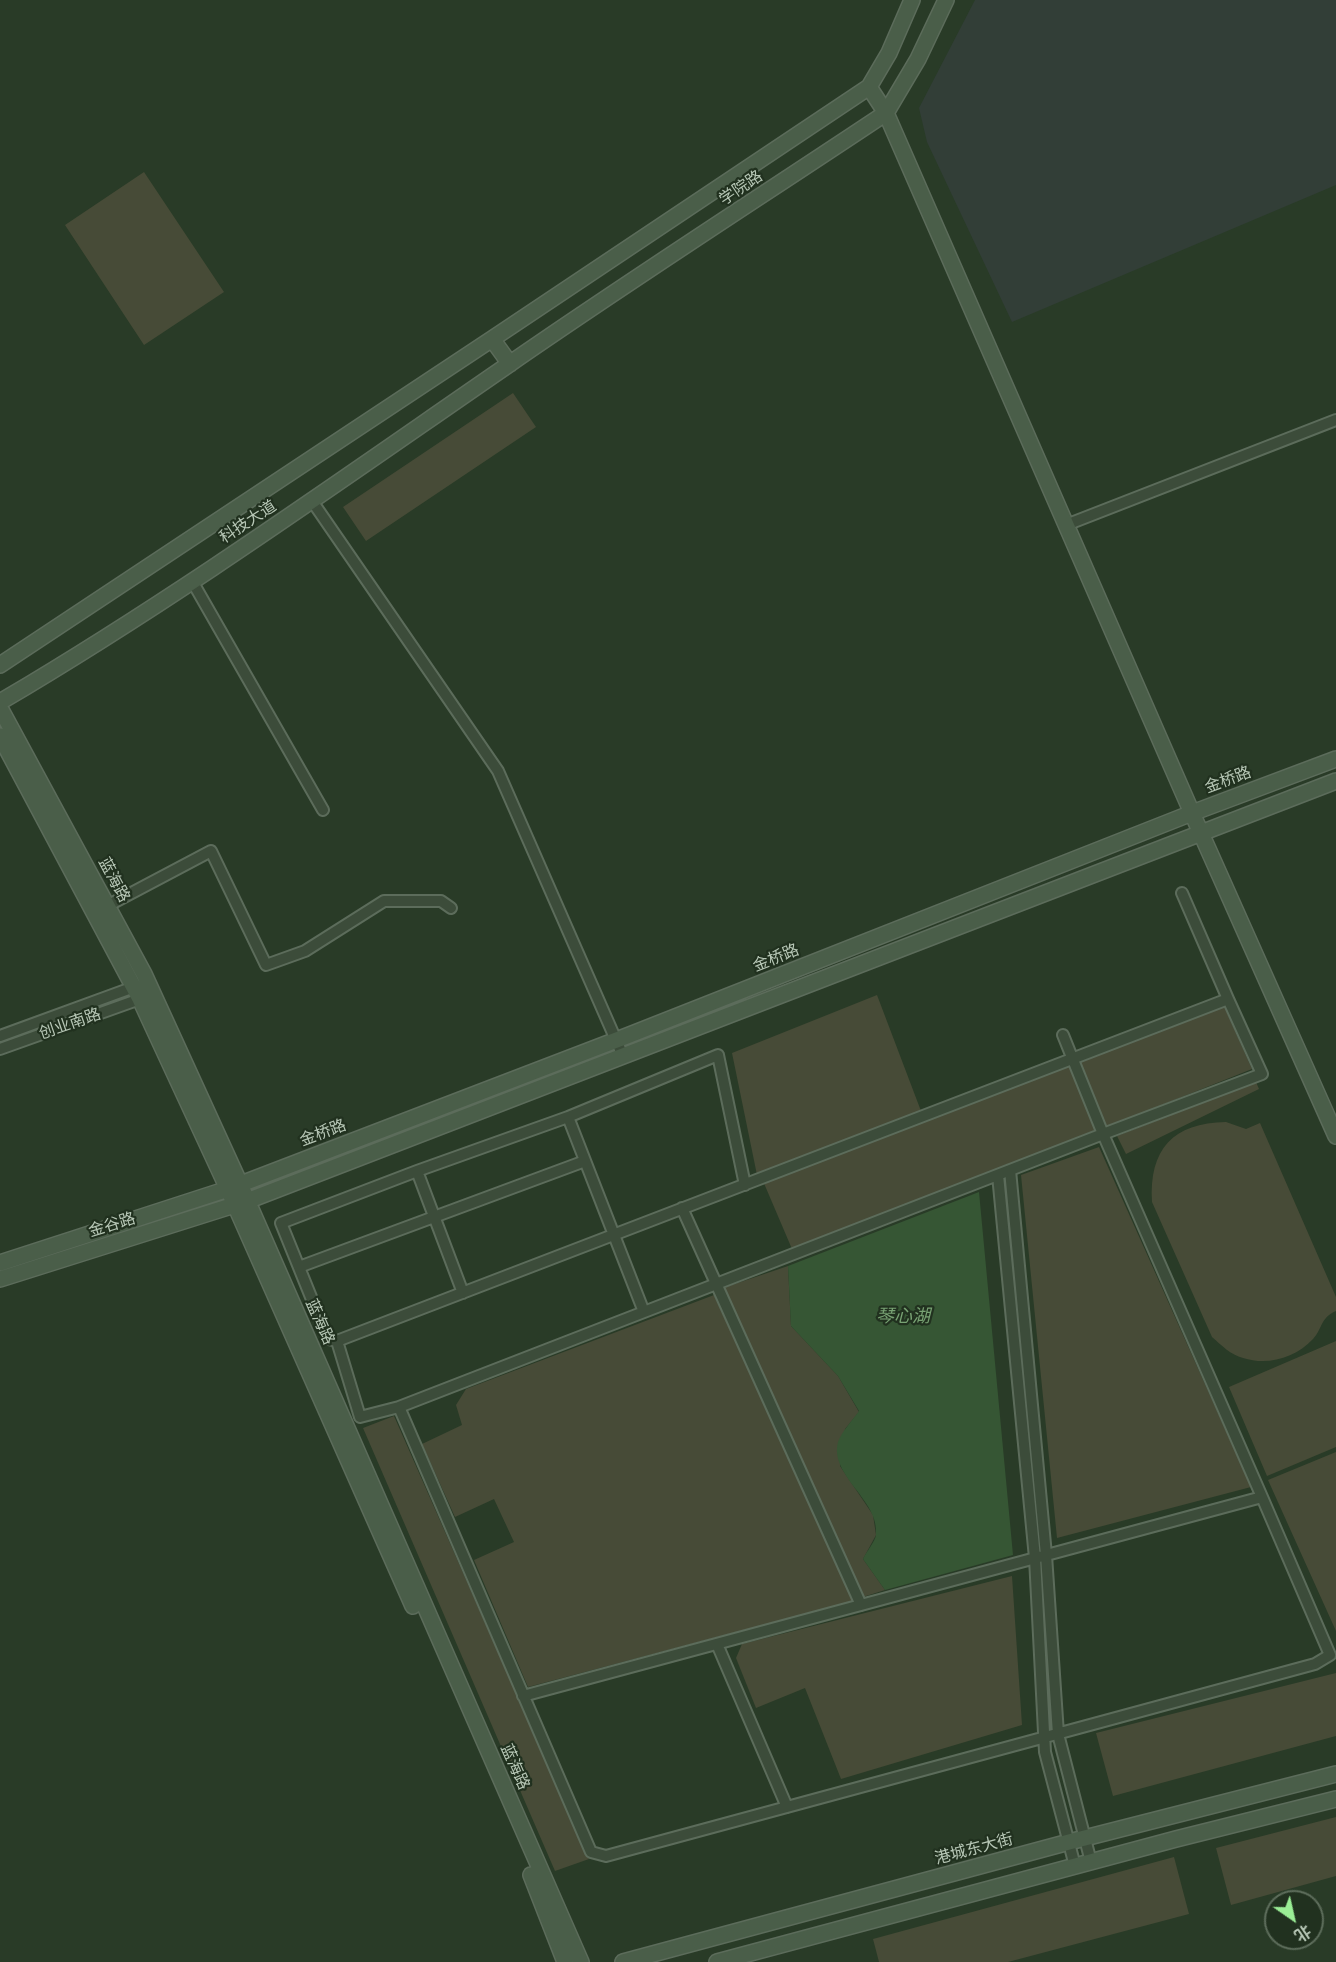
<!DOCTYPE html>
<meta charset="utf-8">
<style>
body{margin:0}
#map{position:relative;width:1336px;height:1962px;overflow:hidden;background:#293b27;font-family:Mulish,"Noto Sans SC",sans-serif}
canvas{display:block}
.north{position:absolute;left:1264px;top:1890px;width:60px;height:60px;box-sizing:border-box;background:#21311f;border:2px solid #5d6d5b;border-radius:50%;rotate:146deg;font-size:16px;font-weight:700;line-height:24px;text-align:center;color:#b7c7b6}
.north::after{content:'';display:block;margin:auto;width:21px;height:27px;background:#9aed95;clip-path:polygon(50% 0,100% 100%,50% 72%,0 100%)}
</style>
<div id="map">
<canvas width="1336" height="1962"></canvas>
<div class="north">北</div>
</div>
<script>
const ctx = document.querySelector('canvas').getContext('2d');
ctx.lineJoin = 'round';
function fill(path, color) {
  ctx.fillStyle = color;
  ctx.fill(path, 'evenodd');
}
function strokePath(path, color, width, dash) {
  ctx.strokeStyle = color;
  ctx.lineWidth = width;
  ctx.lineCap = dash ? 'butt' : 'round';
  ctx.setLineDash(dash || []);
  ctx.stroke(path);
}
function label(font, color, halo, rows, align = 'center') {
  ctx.font = font + ' Mulish,"Noto Sans SC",sans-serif';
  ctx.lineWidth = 4.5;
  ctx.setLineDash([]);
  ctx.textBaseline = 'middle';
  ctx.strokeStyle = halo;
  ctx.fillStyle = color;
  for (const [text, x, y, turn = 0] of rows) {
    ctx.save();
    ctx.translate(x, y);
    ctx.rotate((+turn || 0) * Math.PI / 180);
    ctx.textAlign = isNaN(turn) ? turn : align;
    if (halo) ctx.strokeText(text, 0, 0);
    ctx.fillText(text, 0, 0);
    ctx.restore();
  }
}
const medical = new Path2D(`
 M975,0h361v185l-324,137 -85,-180 -8,-34z`);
const green = new Path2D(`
 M144,172l80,120 -80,53 -79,-120z
 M513,393l23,34 -170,114 -23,-34z
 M877,995l44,116 -164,64 -25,-122z
 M1224,1006l28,63 -148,59 -27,-68z
 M1069,1064l27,66 -304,119 -29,-68z
 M1256,1082l3,7 -133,65 -9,-18z
 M1226,1122l20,7 14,-6 76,174v14c-16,7 -13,17 -23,28 -18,19 -45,27 -70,19 -12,-3 -22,-13 -31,-21l-60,-135c-3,-53 21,-79 74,-80z
 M1099,1147l152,340 -194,51 -36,-363z
 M788,1266l3,60 47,50 21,36 -14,17 -5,37 33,49 3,20 -13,24 22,31 -22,7 -140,-309z
 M714,1295l140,306 -326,86 -54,-127 40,-18 -20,-43 -39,18 -33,-73 40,-19 -6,-20 10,-16z
 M1336,1341v106l-69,29 -38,-89z
 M394,1416l195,443 -34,12 -192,-443z
 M1336,1452v179l-68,-151z
 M1012,1576l10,149 -181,54 -36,-91 -49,20 -20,-50 6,-14z
 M1336,1673v63l-223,60 -17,-63z
 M1336,1817v59l-105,29 -15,-57z
 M1174,1857l15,57 -181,48h-129l-6,-23z`);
const water = new Path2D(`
 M979,1192l34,363 -128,35 -22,-31c3,-7 12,-17 13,-24 4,-35 -47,-59 -38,-93 4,-11 14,-21 21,-31l-21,-35 -47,-50 -3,-60z`);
const street = new Path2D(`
 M312,501l186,270 125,285
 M1066,525l270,-105
 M192,581l131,229
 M107,906l104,-55 55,114 39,-14 79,-50h57l10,7
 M1063,1035l40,99 159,-60 -34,-75 -46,-106
 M0,1036l134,-49
 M0,1049l140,-50
 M568,1117l76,195
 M1103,1134l159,363 68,158 -15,9 -709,192 -15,-4 -192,-445z
 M1010,1170l36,385 12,179 33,128
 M417,1171l46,122
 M998,1175l37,383 10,194 30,114
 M682,1208l179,397
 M299,1267l286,-106
 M337,1341l-9,-2 -47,-116 136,-52 151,-54 150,-62 27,130
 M399,1407l-39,10 -23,-76 891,-342
 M717,1644l70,163
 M523,1696l739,-199`);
const secondary = new Path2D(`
 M869,87l17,26 306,700 144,323
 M492,339l18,25
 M0,665l492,-326 377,-252 20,-34 23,-53
 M0,702c175,-103 341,-222 508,-337 124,-86 252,-168 378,-252l32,-54 28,-59
 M0,708l144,266 96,210 341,778
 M0,736l140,263 88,190 185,417
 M0,1263l228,-74 399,-153 565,-223 144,-54
 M0,1279l247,-78 1089,-420
 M531,1875l34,87
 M623,1962l446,-120 267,-68
 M717,1962l459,-123 160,-40`);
const streetNames = [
 ["学院路",741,188,-34],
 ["科技大道",248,522,-33],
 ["金桥路",1228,780,-21],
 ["蓝海路",114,880,62],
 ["金桥路",776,958,-22],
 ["创业南路",70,1024,-19],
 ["金桥路",323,1133,-21],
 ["金谷路",112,1225,-17],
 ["蓝海路",320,1322,66],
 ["蓝海路",515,1767,66],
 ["港城东大街",974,1849,-15]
];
const waterNames = [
 ["琴心湖",903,1317]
];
fill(medical, '#323e37');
fill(green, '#474b37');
fill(water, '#365634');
strokePath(street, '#5c6c5b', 14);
strokePath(secondary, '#5c6c5b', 18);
strokePath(street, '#3c4c3a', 10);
strokePath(secondary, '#4a5e49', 15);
label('16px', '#b7c7b6', '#21311f', streetNames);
label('italic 18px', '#78a273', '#21311f', waterNames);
</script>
